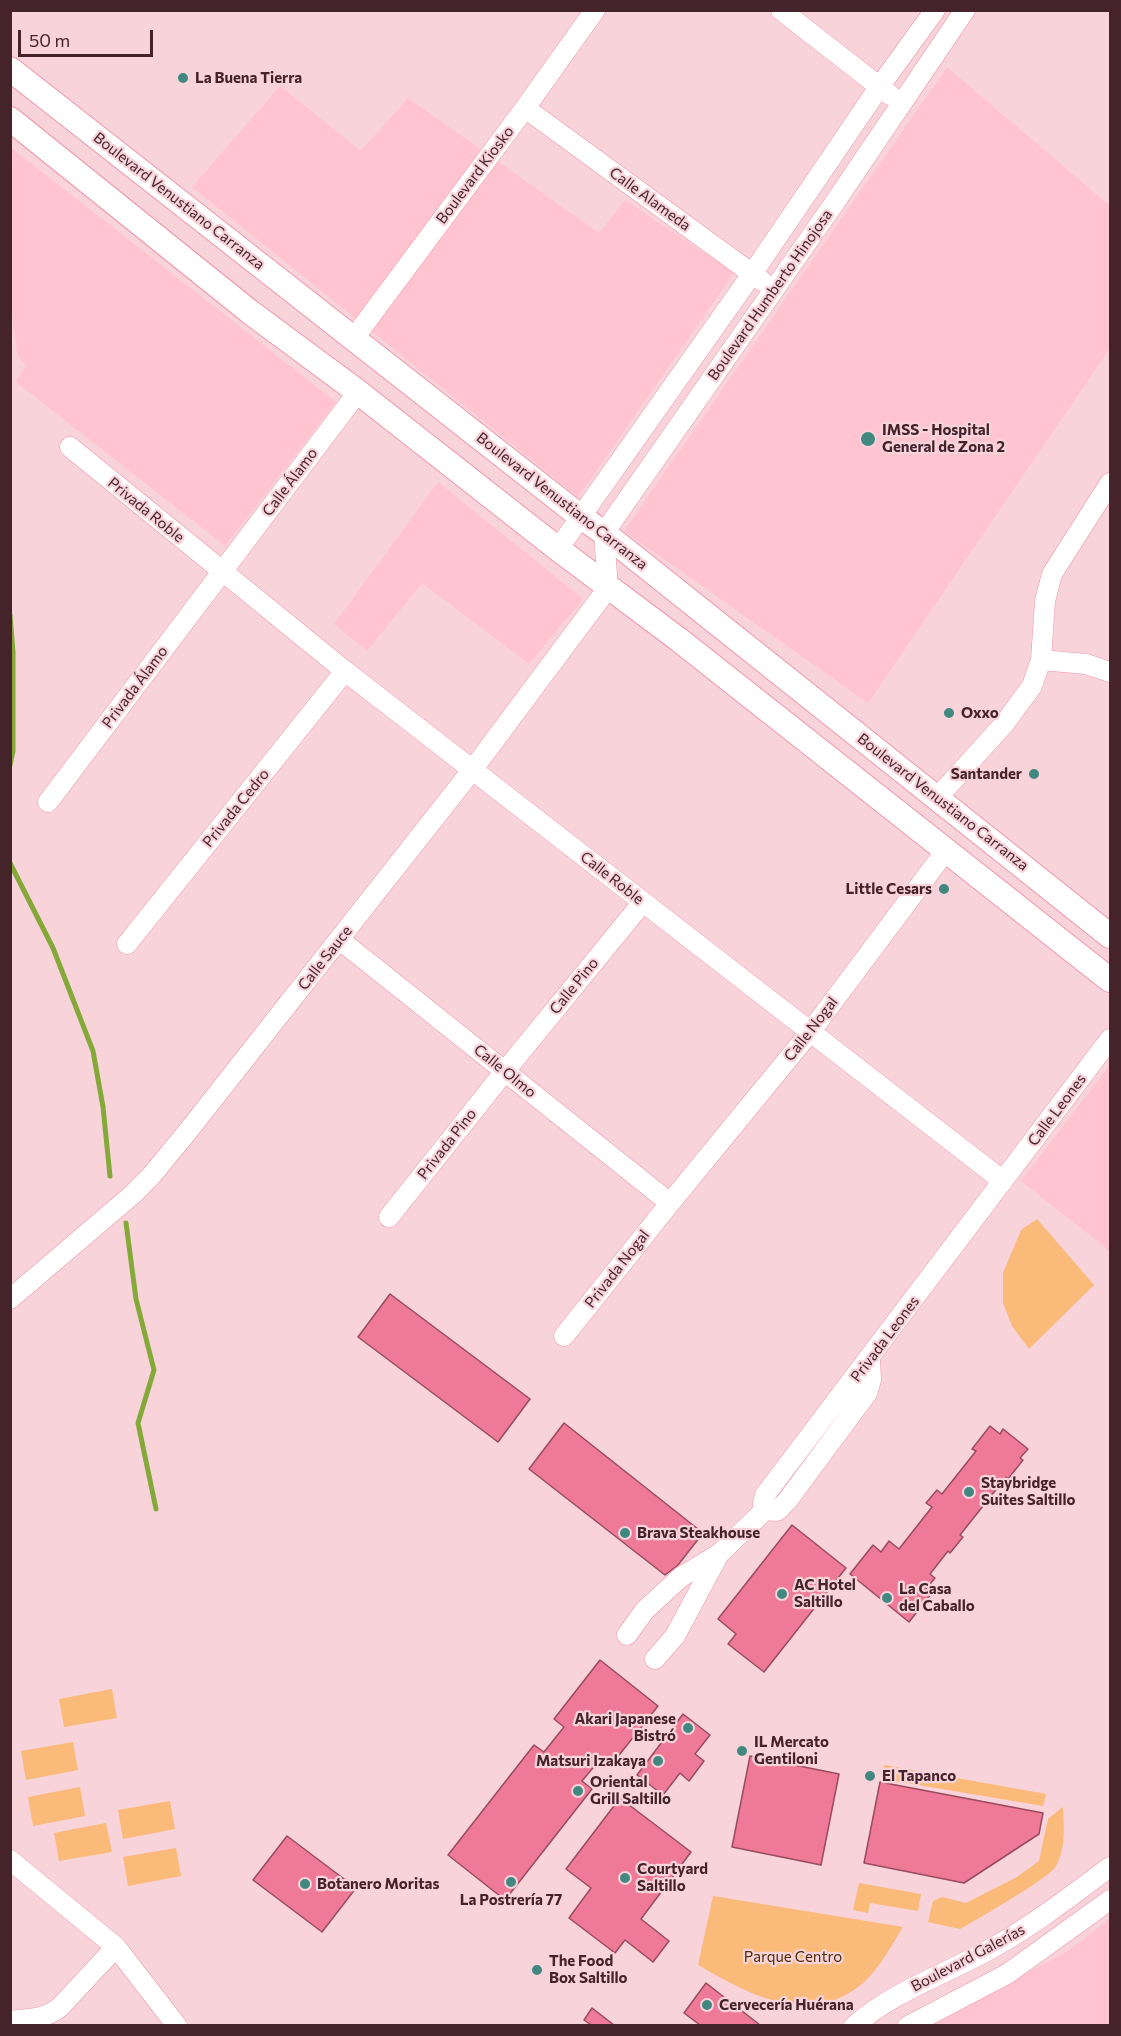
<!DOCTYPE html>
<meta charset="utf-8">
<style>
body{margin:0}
#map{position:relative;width:1121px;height:2036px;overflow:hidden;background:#f8d3da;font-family:Commissioner,sans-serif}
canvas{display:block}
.frame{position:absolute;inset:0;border:12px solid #45232b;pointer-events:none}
.scale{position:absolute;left:18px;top:30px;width:135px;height:27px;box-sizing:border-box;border:3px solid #45232b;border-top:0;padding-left:8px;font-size:18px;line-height:21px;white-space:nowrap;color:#45232b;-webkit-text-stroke:4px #f8d3da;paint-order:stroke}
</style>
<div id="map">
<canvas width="1121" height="2036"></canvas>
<div class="frame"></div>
<div class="scale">50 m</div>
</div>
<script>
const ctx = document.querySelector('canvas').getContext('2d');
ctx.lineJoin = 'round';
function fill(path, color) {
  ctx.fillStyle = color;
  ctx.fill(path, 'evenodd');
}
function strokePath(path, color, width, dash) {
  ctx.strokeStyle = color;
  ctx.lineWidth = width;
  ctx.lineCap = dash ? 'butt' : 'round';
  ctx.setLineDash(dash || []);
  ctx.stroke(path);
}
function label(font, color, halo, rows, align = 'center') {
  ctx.font = font + ' Commissioner,sans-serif';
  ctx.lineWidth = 4.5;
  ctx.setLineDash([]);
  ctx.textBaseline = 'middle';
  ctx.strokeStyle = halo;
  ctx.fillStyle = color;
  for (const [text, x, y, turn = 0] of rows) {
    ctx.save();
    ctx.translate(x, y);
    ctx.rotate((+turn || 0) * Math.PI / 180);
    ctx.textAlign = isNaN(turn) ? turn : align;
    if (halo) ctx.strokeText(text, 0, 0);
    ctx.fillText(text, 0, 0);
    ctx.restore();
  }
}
const built = new Path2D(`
 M947,67l163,139v142l-242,355 -244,-172z
 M280,86l81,65 47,-53 191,135 26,-33 109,73 -156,224 -386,-310z
 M10,147l326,255 -111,144 -209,-164 10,-16 -9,-12 -6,-49z
 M438,482l145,117 -54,65 -107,-81 -55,68 -33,-27z
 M1110,1065v186l-89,-70z
 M1110,1918v107l-180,1 139,-76z`);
const green = new Path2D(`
 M1037,1219l57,66 -65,64 -17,-23 -9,-23v-30l18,-43z
 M112,1689l5,29 -53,9 -5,-28z
 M73,1742l5,28 -52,10 -5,-29z
 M884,1765l162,29 -3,12 -161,-27z
 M80,1787l5,29 -52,10 -5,-29z
 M170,1801l5,28 -52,10 -5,-29z
 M1063,1807c1,20 3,41 -7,59 -5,11 -80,54 -96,63l-32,-7 5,-21 9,-4 24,6 51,-26 22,-16 9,-42z
 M106,1823l6,29 -53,9 -5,-28z
 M176,1848l5,28 -53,10 -5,-29z
 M859,1883l62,11 -3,17 -48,-8 -2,10 -15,-3z
 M713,1896l190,31c-12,19 -23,41 -40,56 -54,46 -114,11 -165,-18z`);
const stream = new Path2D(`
 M10,615l3,37v99l-3,14
 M10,863l43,85 40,103 10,56 7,69
 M126,1223l10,76 18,71 -16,53 18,86`);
const building = new Path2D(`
 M390,1294l140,105 -32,43 -140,-105z
 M564,1423l139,110 -25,32 -13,10 -136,-106z
 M990,1426l10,8 3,-5 25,20 -8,9 3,2 -15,19 -2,-2 -46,58 3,2 -13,16 -2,-2 -18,23 5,4 -9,11 6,4 -23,29 -59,-48 23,-29 8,7 8,-11 10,8 33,-42 -6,-4 11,-13 5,4 34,-43 -4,-2z
 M792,1525l54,43 -82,104 -36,-28 8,-10 -18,-15z
 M600,1660l58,46 -46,58 -10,-7 -20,24 10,8 -87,111 -57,-45 86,-110 10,7 20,-25 -10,-8z
 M683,1714l27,21 -15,19 9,7 -15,20 -9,-8 -17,22 -26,-20z
 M750,1756l89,18 -18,91 -89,-18z
 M880,1782l163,31 -4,21 -75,49 -100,-20z
 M620,1798l71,54 -50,67 28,22 -16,21 -28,-22 -10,13 -46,-35 22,-30 -25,-19z
 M287,1836l69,52 -34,44 -69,-52z
 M706,1983l54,42h-60l-16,-12z
 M592,2008l22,17h-23l-7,-5z`);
const minor = new Path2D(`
 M781,10l109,85
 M525,108l237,173
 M354,338l171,-230 70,-98
 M70,447l275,224 658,510
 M558,549l194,-275 128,-188 55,-76
 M1041,660l45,4 24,8
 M937,798l67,-74 28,-38 9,-26 4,-59 7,-27 58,-91
 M48,802l310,-410
 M340,940l330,263
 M127,944l218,-273
 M389,1217l116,-146 138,-169
 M10,1299l122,-104 19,-19 37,-45 285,-362 135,-181 -4,-55 229,-328 132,-195
 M564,1336l106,-133 141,-172 136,-182
 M870,1359l1,21 -4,13 -80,108 -10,10 -12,-1 -2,-6 2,-9 345,-456
 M627,1635l18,-25 36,-33 38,-23 46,-44
 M655,1659l20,-23 44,-82
 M10,1860l106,87 61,79
 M16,2020c18,-1 30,-2 44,-13l56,-60
 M854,2026c41,-36 93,-52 140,-79 41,-23 78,-52 116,-80
 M908,2026l99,-52 103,-74`);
const major = new Path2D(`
 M10,69l571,448 23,16 506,403
 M10,119l240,193 108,80 200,157 120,90 432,341`);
const markers = [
 [183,78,6,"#418880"],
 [868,439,8,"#418880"],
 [949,713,6,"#418880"],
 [1034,774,6,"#418880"],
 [944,889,6,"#418880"],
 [969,1492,6,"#418880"],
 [625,1533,6,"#418880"],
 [782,1594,6,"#418880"],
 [887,1598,6,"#418880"],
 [688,1728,6,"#418880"],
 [742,1751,6,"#418880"],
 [658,1761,6,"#418880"],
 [870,1776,6,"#418880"],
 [578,1791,6,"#418880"],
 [625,1878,6,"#418880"],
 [511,1882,6,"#418880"],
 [305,1884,6,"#418880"],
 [537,1970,6,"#418880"],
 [707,2005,6,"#418880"]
];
const poiNames = [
 ["La Buena Tierra",195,78],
 ["IMSS - Hospital",882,430],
 ["General de Zona 2",882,447],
 ["Oxxo",961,713],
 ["Santander",1022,774,"right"],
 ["Little Cesars",932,889,"right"],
 ["Staybridge",981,1483],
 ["Suites Saltillo",981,1500],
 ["Brava Steakhouse",637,1533],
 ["AC Hotel",794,1585],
 ["Saltillo",794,1602],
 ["La Casa",899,1589],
 ["del Caballo",899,1606],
 ["Akari Japanese",676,1719,"right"],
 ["Bistró",676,1736,"right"],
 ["IL Mercato",754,1742],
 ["Gentiloni",754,1759],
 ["Matsuri Izakaya",646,1761,"right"],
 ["El Tapanco",882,1776],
 ["Oriental",590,1782],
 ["Grill Saltillo",590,1799],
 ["Courtyard",637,1869],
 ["Saltillo",637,1886],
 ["Botanero Moritas",317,1884],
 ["La Postrería 77",511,1900,"center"],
 ["The Food",549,1961],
 ["Box Saltillo",549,1978],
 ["Cervecería Huérana",719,2005]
];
const streetNames = [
 ["Boulevard Kiosko",475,175,-53],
 ["Calle Alameda",650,199,36],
 ["Boulevard Venustiano Carranza",179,201,38],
 ["Boulevard Humberto Hinojosa",770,295,-55],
 ["Calle Álamo",290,482,-53],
 ["Boulevard Venustiano Carranza",562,501,38],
 ["Privada Roble",146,510,39],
 ["Privada Álamo",135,687,-53],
 ["Boulevard Venustiano Carranza",943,802,38],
 ["Privada Cedro",236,808,-51],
 ["Calle Roble",612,878,38],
 ["Calle Sauce",325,958,-52],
 ["Calle Pino",574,986,-51],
 ["Calle Nogal",811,1029,-52],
 ["Calle Olmo",505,1071,39],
 ["Calle Leones",1057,1110,-53],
 ["Privada Pino",447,1144,-52],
 ["Privada Nogal",617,1269,-52],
 ["Privada Leones",885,1339,-53],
 ["Boulevard Galerías",968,1958,-28]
];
const parkNames = [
 ["Parque Centro",793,1957]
];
fill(built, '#ffc4cf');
fill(green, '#faba7a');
strokePath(stream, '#85a939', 5);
fill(building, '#ee7a97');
strokePath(building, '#994b5f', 1.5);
strokePath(minor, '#ed97aa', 21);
strokePath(major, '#ed97aa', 26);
strokePath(minor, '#fff', 20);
strokePath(major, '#fff', 24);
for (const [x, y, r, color] of markers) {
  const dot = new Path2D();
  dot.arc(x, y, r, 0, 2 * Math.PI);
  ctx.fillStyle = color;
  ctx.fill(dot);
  strokePath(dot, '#f8d3da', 2);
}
label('bold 15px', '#45232b', '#f8d3da', poiNames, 'left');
label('15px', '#45232b', '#f8d3da', streetNames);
label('15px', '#4e2d04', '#f8d3da', parkNames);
</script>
